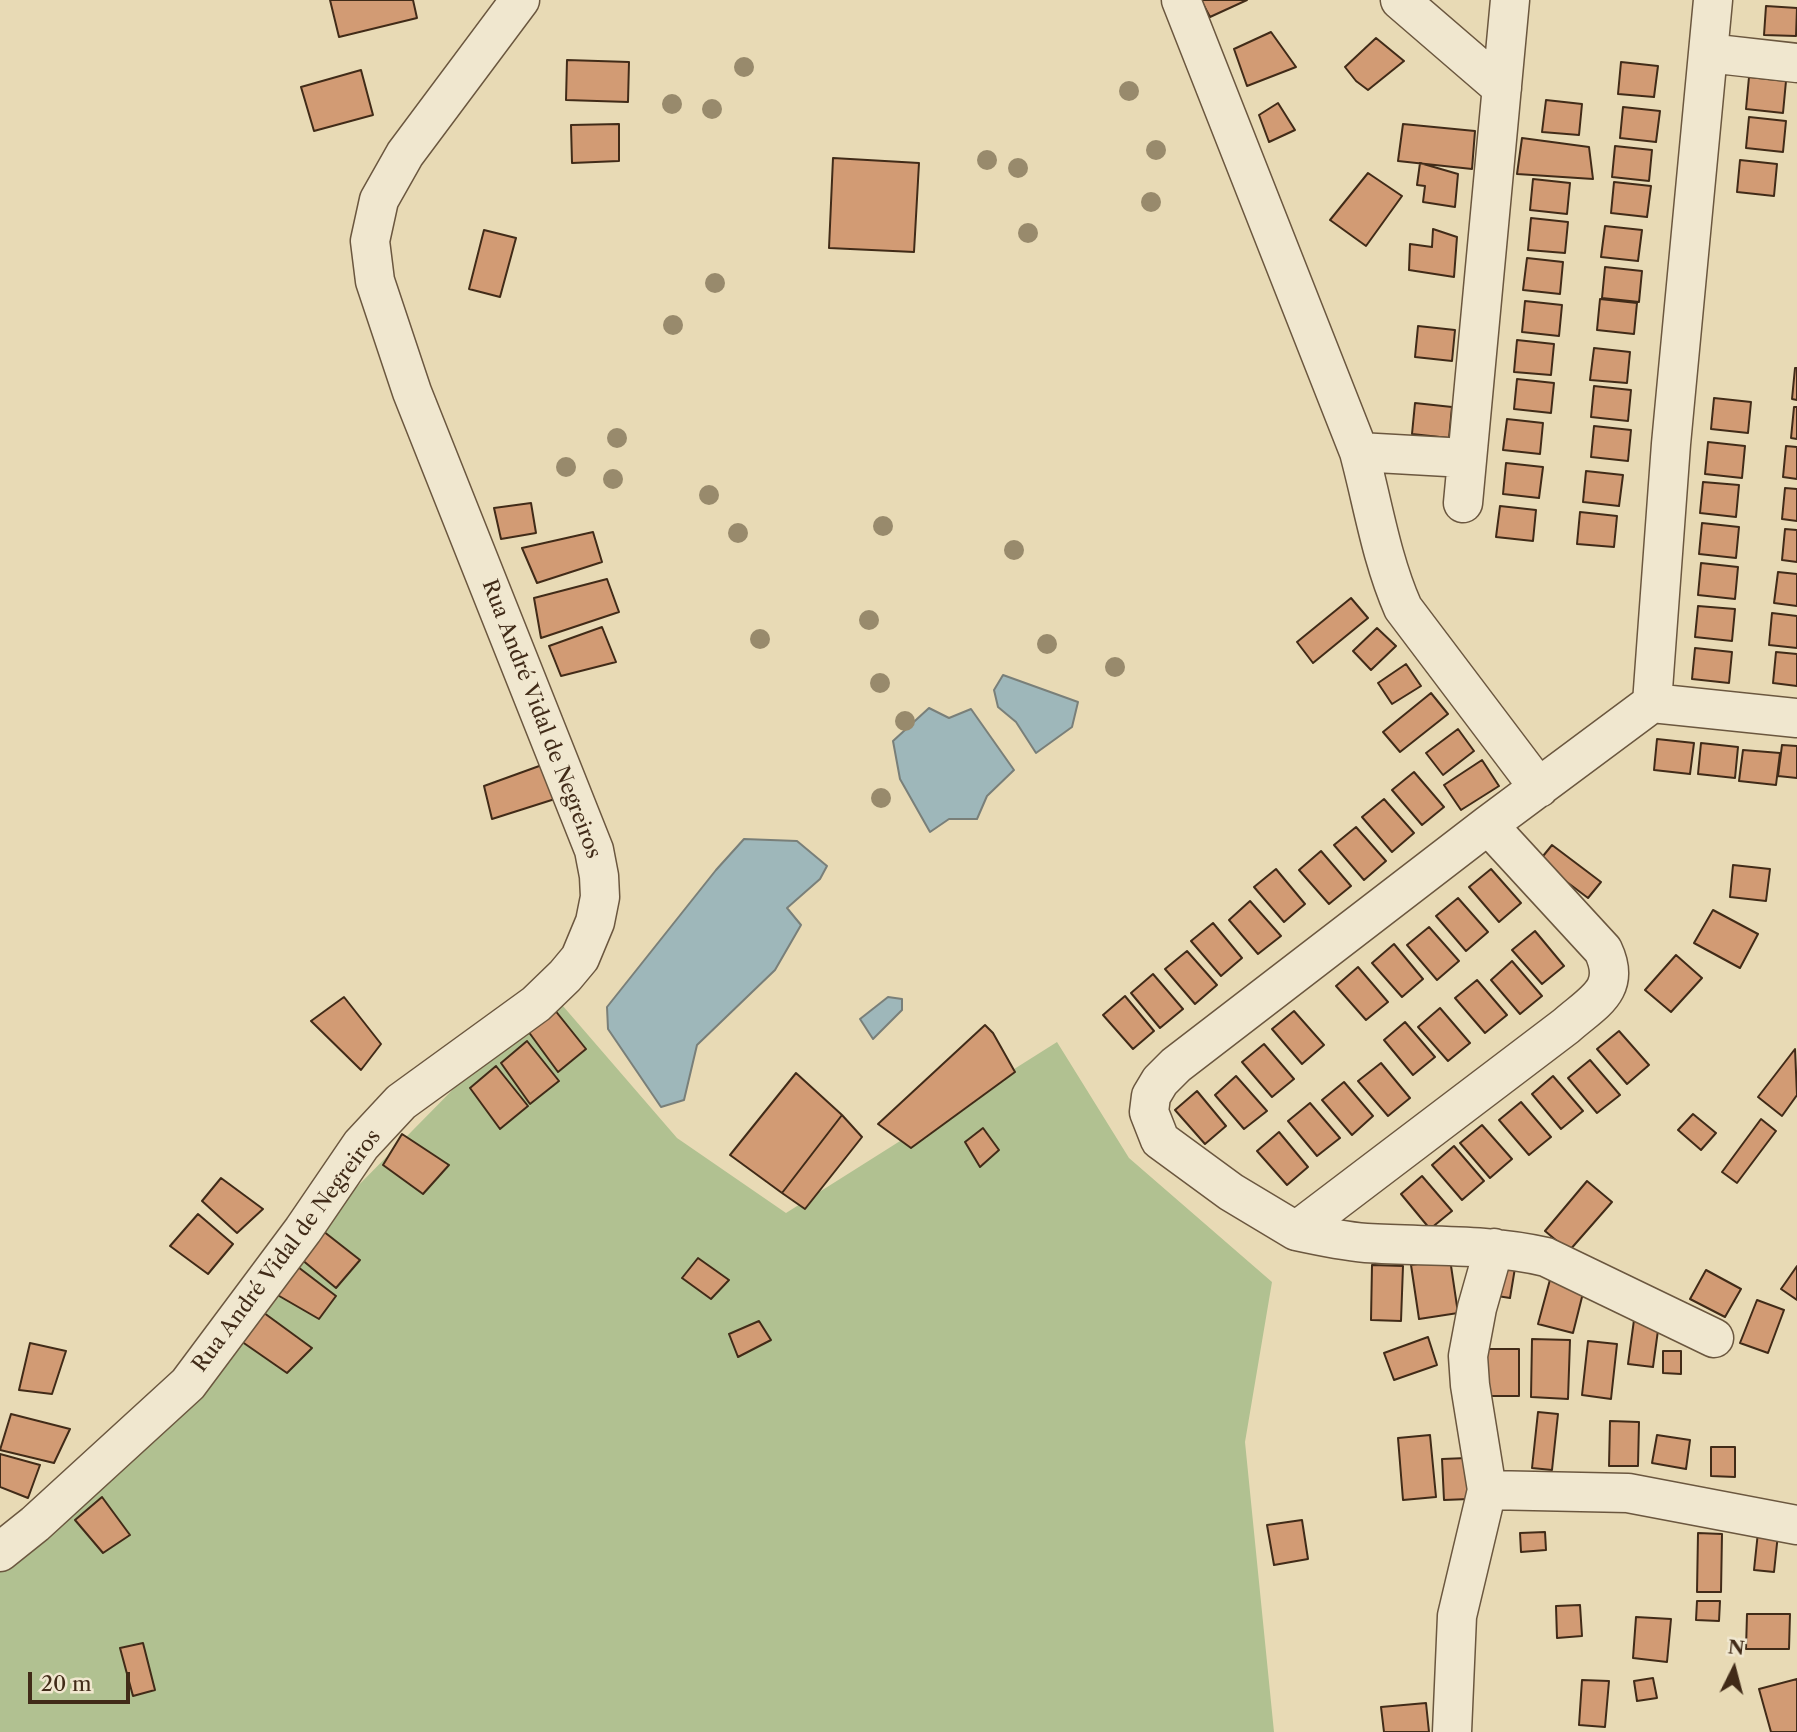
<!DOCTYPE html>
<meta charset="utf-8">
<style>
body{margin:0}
#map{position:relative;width:1797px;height:1732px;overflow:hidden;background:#e8dab5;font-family:"Libre Caslon Text",serif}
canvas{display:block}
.north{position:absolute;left:1699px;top:1634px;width:70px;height:70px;-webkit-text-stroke:5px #f0e7cf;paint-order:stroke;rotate:6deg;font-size:19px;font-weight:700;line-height:28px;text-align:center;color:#412b18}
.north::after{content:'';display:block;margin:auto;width:24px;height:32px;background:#412b18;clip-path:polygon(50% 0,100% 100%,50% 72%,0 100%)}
.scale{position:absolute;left:28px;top:1672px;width:102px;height:32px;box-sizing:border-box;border:4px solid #412b18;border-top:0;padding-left:9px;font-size:21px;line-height:24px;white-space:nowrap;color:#412b18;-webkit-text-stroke:5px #f0e7cf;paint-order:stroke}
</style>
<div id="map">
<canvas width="1797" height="1732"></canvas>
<div class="north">N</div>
<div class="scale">20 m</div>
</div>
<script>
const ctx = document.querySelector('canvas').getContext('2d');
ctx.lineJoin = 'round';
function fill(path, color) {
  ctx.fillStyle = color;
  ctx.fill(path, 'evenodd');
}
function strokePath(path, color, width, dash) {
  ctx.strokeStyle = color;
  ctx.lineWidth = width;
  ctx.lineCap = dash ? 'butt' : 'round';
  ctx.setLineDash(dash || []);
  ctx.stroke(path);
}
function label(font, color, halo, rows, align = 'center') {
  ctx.font = font + ' "Libre Caslon Text",serif';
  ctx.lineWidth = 5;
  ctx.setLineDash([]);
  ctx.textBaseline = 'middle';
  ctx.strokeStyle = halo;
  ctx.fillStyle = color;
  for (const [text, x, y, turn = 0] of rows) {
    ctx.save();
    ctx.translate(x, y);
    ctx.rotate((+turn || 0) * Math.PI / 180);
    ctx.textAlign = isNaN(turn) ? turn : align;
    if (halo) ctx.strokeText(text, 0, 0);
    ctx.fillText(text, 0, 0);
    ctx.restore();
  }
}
const green = new Path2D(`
 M550,991l127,147 109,75 271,-171 72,116 143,124 -27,160 29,290h-1274v-183z`);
const water = new Path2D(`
 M1003,675l75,27 -6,25 -36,26 -20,-31 -18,-15 -4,-17z
 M929,708l20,10 22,-9 43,61 -27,26 -10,23h-28l-19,13 -30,-53 -7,-38z
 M744,839l53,2 30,25 -7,13 -33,29 14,17 -26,45 -78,75 -13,55 -23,7 -53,-78 -1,-22 109,-137z
 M888,997l14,2v11l-29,29 -13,-20z`);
const building = new Path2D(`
 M330,0h83l4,18 -78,19z
 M1201,0h46l-37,17z
 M1766,6l31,2 -1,28 -32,-1z
 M1271,32l25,35 -49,19 -13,-37z
 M1376,38l28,23 -36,29 -12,-9 -11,-14z
 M567,60l62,2 -1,40 -62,-2z
 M1621,62l37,4 -4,31 -36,-3z
 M361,70l12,45 -59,16 -13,-44z
 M1749,77l37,4 -3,32 -37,-4z
 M1546,100l36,4 -3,31 -37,-3z
 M1278,103l17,27 -26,12 -10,-27z
 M1623,107l37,4 -4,31 -36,-4z
 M1749,117l37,4 -3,31 -37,-4z
 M619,124v37l-47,2 -1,-38z
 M1403,124l72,7 -3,38 -74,-8z
 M1522,138l67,9 4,32 -76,-5z
 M1615,146l37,4 -3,31 -37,-4z
 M833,158l86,5 -5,89 -85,-4z
 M1740,160l37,4 -3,32 -37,-4z
 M1420,163l38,11 -3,33 -32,-5 2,-16 -8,-1z
 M1368,173l34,23 -36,50 -36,-26z
 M1533,179l37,4 -3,31 -37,-4z
 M1614,182l37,4 -4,31 -36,-4z
 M1531,218l37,4 -3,31 -37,-3z
 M1605,226l37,4 -4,31 -37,-4z
 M1433,229l24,8 -3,40 -45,-7 1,-26 22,3z
 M484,230l32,8 -16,59 -31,-8z
 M1527,258l36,4 -3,32 -37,-4z
 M1605,267l37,4 -3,31 -37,-4z
 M1600,299l37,4 -3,31 -37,-4z
 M1525,301l37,4 -3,31 -37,-4z
 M1418,326l37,4 -3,31 -37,-4z
 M1517,340l37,4 -3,31 -37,-3z
 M1594,348l36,4 -3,31 -37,-3z
 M1795,368h2v32l-5,-1z
 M1517,379l37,4 -3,30 -37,-4z
 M1594,386l37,4 -3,31 -37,-4z
 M1714,398l37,4 -3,31 -37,-4z
 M1415,403l37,4 -3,31 -37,-4z
 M1794,407h3v32l-6,-1z
 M1507,419l36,4 -3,31 -37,-4z
 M1594,426l37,4 -3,31 -37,-4z
 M1708,442l37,4 -3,32 -37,-4z
 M1786,446l11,1v32l-14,-2z
 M1506,463l37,4 -4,31 -36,-4z
 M1586,471l37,4 -4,31 -36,-4z
 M1703,482l36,3 -3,32 -36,-4z
 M1785,488l12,1v32l-15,-2z
 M531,503l5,30 -35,6 -7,-31z
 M1500,506l36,4 -3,31 -37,-4z
 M1580,512l37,4 -3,31 -37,-3z
 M1702,523l37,4 -3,31 -37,-4z
 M1785,529l12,1v32l-15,-2z
 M593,532l9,30 -65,21 -15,-35z
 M1701,563l37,4 -3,32 -37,-4z
 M1778,572l19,2v32l-23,-3z
 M607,579l12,33 -78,26 -7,-40z
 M1351,598l17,20 -55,45 -16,-21z
 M1698,606l37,3 -3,32 -37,-4z
 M1772,613l25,3v32l-28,-3z
 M602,627l14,35 -55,14 -12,-30z
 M1377,628l19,18 -25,24 -18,-19z
 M1695,648l37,4 -3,31 -37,-4z
 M1776,652l21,2v32l-24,-3z
 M1406,664l15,22 -29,18 -14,-21z
 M1431,693l17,21 -48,38 -17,-20z
 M1458,729l16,22 -31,24 -17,-22z
 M1657,739l37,4 -4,31 -36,-4z
 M1701,743l37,4 -3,31 -37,-4z
 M1782,745l15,1v32l-19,-2z
 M1743,750l37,3 -4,32 -37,-4z
 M1482,760l17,26 -38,24 -17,-25z
 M542,765l16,33 -66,21 -8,-33z
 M1414,772l30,35 -22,18 -30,-35z
 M1384,799l30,34 -22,19 -30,-35z
 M1356,827l30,34 -22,19 -30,-35z
 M1552,845l49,37 -13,16 -49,-37z
 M1321,851l30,35 -22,18 -30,-34z
 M1733,865l37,4 -4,32 -36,-4z
 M1276,869l29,35 -21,18 -30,-35z
 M1491,869l30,34 -22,19 -30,-35z
 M1458,898l30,34 -22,19 -30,-35z
 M1250,901l31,35 -23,18 -29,-34z
 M1713,910l45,24 -18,34 -46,-25z
 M1213,923l29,35 -21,18 -30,-35z
 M1429,927l30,34 -22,19 -30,-35z
 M1535,931l29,35 -22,18 -30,-34z
 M1394,944l29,35 -21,18 -30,-34z
 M1187,951l30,34 -22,19 -30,-35z
 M1676,955l26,23 -31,34 -26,-22z
 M1512,961l30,35 -22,18 -29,-34z
 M1358,967l30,35 -22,18 -30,-34z
 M1153,974l30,35 -23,19 -29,-35z
 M1477,980l30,35 -22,18 -30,-35z
 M1125,996l29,35 -21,18 -30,-34z
 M344,997l37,47 -20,26 -50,-49z
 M1440,1008l30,35 -22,18 -30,-34z
 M554,1009l32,40 -28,23 -30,-41z
 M1294,1011l30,34 -22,19 -30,-35z
 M1405,1022l30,35 -22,18 -29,-35z
 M985,1025l8,8 22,39 -104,76 -33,-24z
 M1619,1031l30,34 -22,19 -30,-35z
 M527,1041l32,40 -29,23 -29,-41z
 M1264,1044l30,35 -22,18 -30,-35z
 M1795,1049l2,46 -15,21 -24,-19z
 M1590,1060l30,35 -23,18 -29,-35z
 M1381,1063l29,35 -22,18 -30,-35z
 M496,1066l32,40 -28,23 -30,-41z
 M796,1073l46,42 -60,78 -52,-38z
 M1236,1076l31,35 -23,18 -29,-34z
 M1553,1076l30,35 -22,18 -29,-35z
 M1344,1082l29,34 -21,19 -30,-35z
 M1197,1091l29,35 -21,18 -30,-34z
 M1521,1102l30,35 -22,18 -30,-35z
 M1310,1103l30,35 -23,18 -29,-35z
 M1693,1114l23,19 -15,17 -23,-20z
 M842,1115l20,22 -57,72 -23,-16z
 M1761,1119l15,12 -39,52 -15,-11z
 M1482,1125l30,34 -22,19 -30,-35z
 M983,1128l16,22 -19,17 -15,-25z
 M1279,1132l29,35 -21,18 -30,-34z
 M402,1134l47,31 -26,29 -40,-29z
 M1454,1146l30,35 -22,19 -30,-35z
 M1422,1176l30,35 -22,18 -29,-35z
 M221,1178l42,31 -26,24 -35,-32z
 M1587,1181l25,21 -43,49 -24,-20z
 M198,1214l35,30 -25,30 -38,-28z
 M323,1231l37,29 -24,28 -35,-29z
 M698,1258l31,22 -18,19 -29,-21z
 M1450,1259l8,54 -39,6 -8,-54z
 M1498,1259l18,3 -6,36 -19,-3z
 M1372,1265l31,1 -2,55 -30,-1z
 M1797,1266v34l-16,-11z
 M298,1267l38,29 -17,23 -45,-26z
 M1706,1270l35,19 -16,28 -35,-18z
 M1551,1276l34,9 -12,48 -35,-9z
 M1757,1300l27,10 -16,43 -28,-10z
 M260,1310l52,38 -25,25 -49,-34z
 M1634,1320l25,3 -6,44 -25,-3z
 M759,1321l12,19 -33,17 -9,-23z
 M1428,1337l9,28 -43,15 -10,-27z
 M1532,1339l38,1 -2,59 -37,-2z
 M1588,1341l29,3 -6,55 -29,-4z
 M30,1343l36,8 -14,43 -33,-4z
 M1481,1349h38v47h-38z
 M1663,1351h18v23l-18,-1z
 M1538,1412l20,2 -6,56 -20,-2z
 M11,1414l59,15 -16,34 -54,-13z
 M1610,1421l29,1 -1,44h-29z
 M1430,1435l6,62 -33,3 -5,-62z
 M1657,1435l33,5 -4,29 -34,-6z
 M1711,1447h24v30l-24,-1z
 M0,1454l40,11 -12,33 -28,-11z
 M1467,1458l2,41 -25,1 -2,-41z
 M102,1497l28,38 -27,18 -28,-33z
 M1302,1520l6,39 -34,6 -7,-40z
 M1545,1532l1,18 -25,2 -1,-19z
 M1758,1532l20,2 -4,38 -20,-2z
 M1698,1533l24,1 -1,58h-24z
 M1697,1601h23l-1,20 -23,-1z
 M1580,1605l2,31 -25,2 -1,-32z
 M1747,1614h43l-1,35h-43z
 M1636,1617l35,2 -4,43 -34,-4z
 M143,1643l12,47 -22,6 -13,-48z
 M1653,1678l4,20 -20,3 -3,-20z
 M1797,1679v53h-26l-12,-43z
 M1582,1680l27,1 -4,46 -26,-2z
 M1426,1703l3,29h-45l-3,-25z`);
const street = new Path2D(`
 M1181,0l178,452 106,6
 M1400,0l102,88
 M1708,53l89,10
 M1359,452c14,52 22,106 44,156l136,180
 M1463,503l47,-503
 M1652,703l19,-259 42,-444
 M1488,825l115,125c19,40 -10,52 -37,76l-270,205 -65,-39 -71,-52 -11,-28 2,-16 9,-15 16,-16 312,-240 164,-122 145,15
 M1296,1231c23,5 47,10 70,12 61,4 121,0 180,14l168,81
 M1487,1490l141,3 169,32
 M0,1552l35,-28 153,-140 115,-154 58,-85 40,-43 135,-98 29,-28 15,-18 15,-36 5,-25 -1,-21 -5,-26 -182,-458 -37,-111 -5,-40 9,-41 26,-46 115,-154
 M1452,1732l5,-116 30,-126 -17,-105 -2,-29 9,-48 17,-60`);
const trees = [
 [744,67],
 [1129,91],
 [672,104],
 [712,109],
 [1156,150],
 [987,160],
 [1018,168],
 [1151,202],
 [1028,233],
 [715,283],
 [673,325],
 [617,438],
 [566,467],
 [613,479],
 [709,495],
 [883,526],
 [738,533],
 [1014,550],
 [869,620],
 [760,639],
 [1047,644],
 [1115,667],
 [880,683],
 [905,721],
 [881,798]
];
const streetNames = [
 ["Rua André Vidal de Negreiros",541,719,69],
 ["Rua André Vidal de Negreiros",287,1251,-53]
];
fill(green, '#b1c191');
fill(water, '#9eb7ba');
strokePath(water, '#797f79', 2);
fill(building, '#d29b74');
strokePath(building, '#412b18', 2);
strokePath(street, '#6b573f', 41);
strokePath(street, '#f0e7cf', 38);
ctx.fillStyle = '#988a6c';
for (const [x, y] of trees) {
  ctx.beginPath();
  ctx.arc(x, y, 10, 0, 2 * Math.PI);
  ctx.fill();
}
label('21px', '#412b18', '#f0e7cf', streetNames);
</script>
